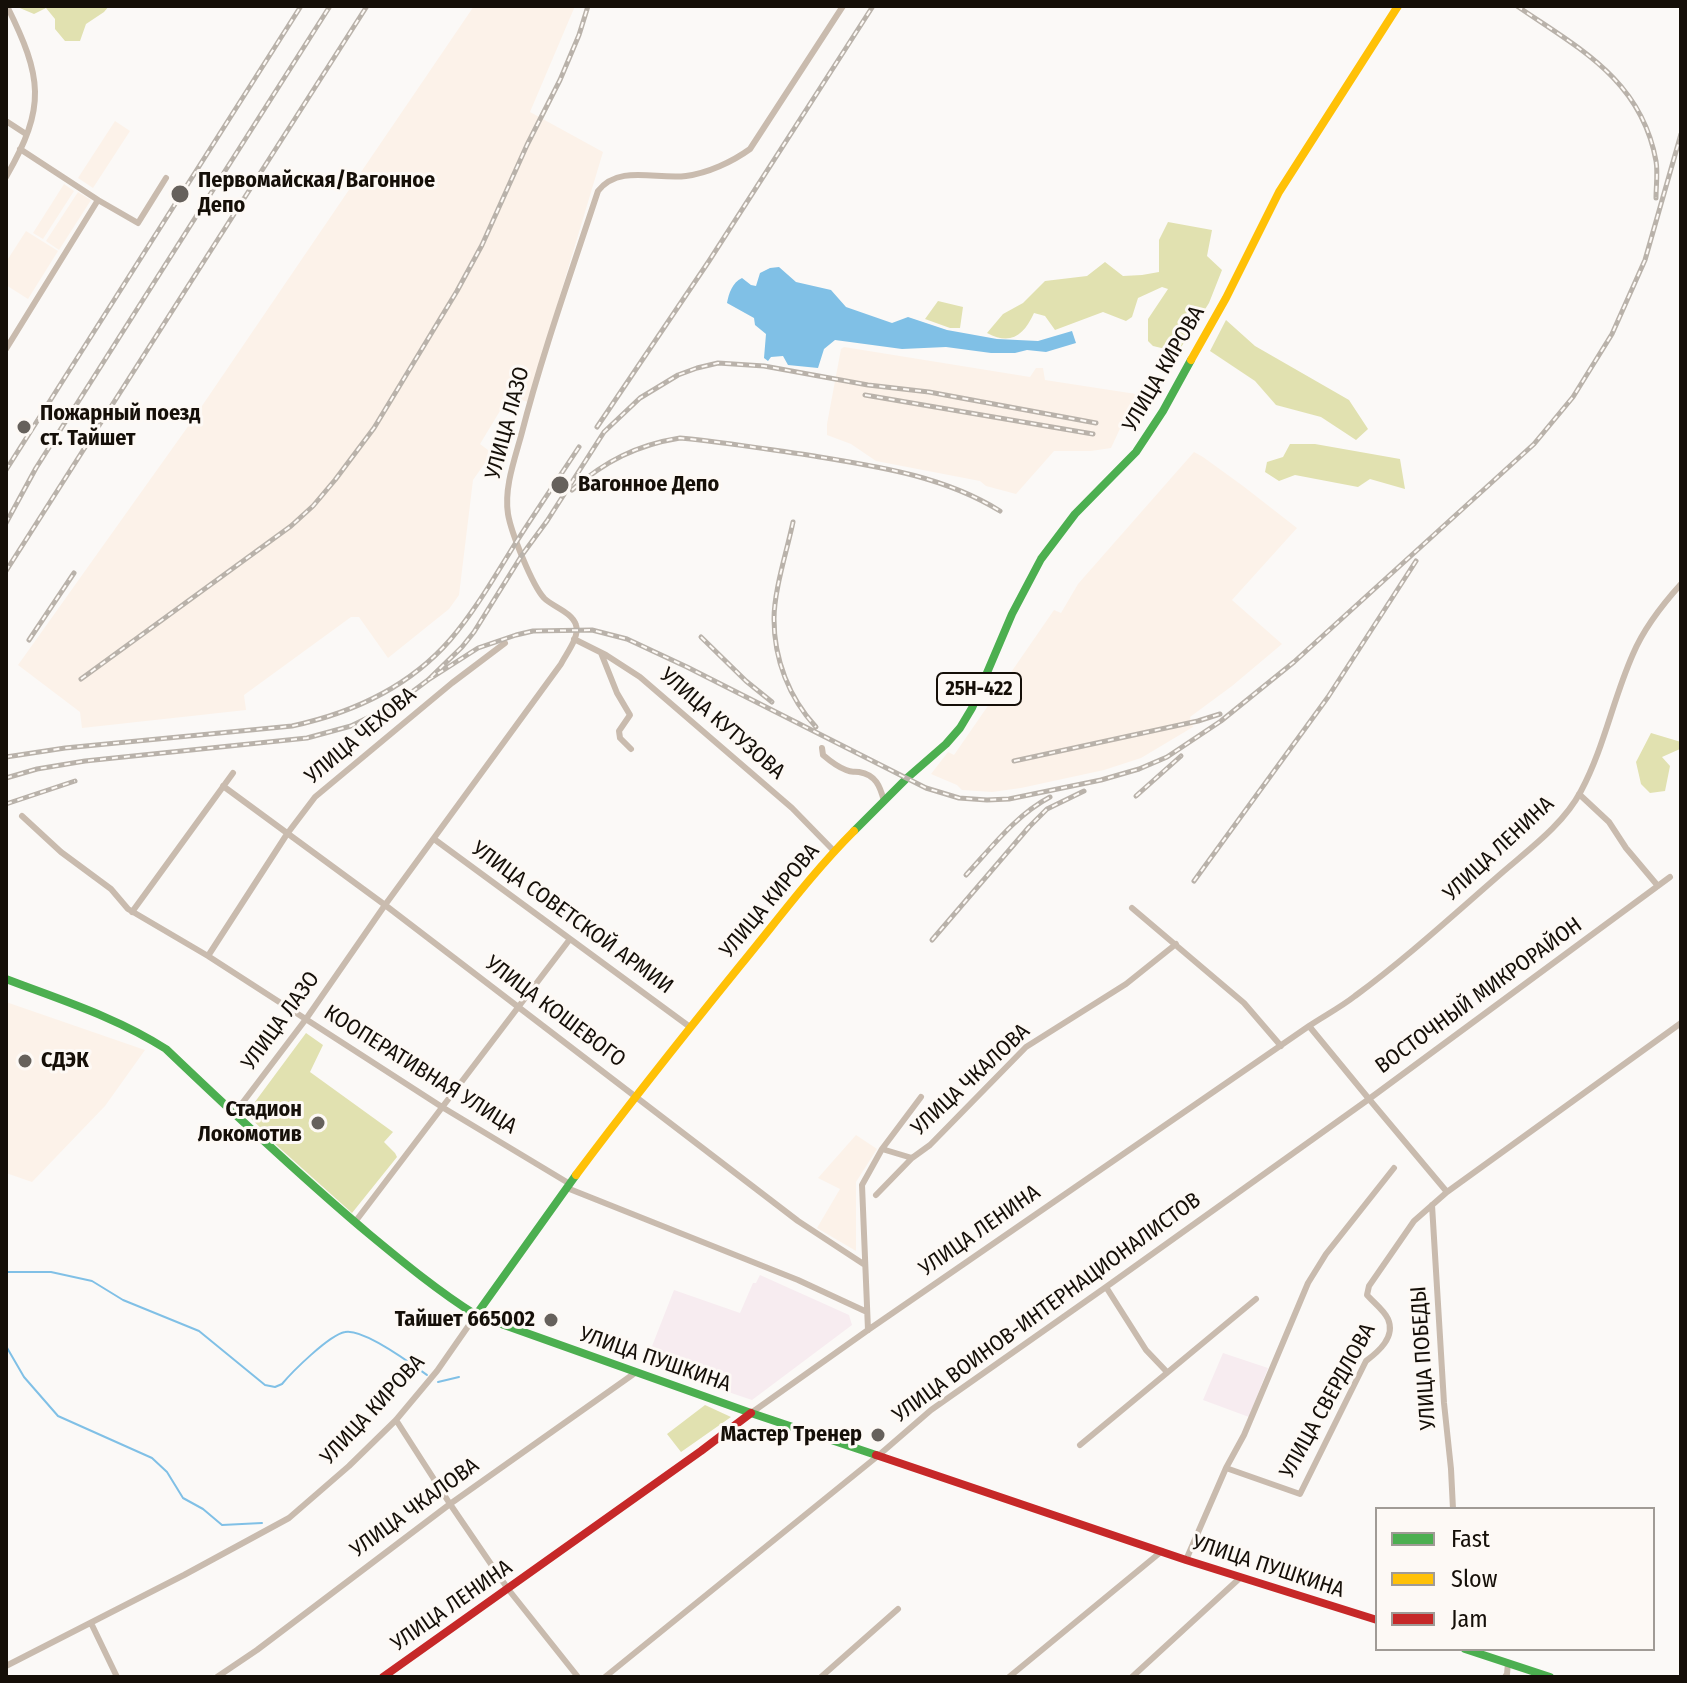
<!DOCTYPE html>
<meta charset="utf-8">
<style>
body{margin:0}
#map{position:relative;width:1687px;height:1683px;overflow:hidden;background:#fbf9f7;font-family:"Fira Sans Condensed",sans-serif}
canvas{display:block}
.frame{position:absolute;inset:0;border:8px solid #150f08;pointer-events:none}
.legend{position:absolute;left:1375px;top:1507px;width:280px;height:144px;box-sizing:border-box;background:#fdf9f5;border:2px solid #a09b96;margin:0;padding:10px 14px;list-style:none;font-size:24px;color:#150f08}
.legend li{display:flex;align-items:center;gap:16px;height:40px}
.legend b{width:40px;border:2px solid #a09b96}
</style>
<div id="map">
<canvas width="1687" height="1683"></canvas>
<div class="frame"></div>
<ul class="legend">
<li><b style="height:10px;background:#4caf50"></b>Fast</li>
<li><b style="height:10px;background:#ffc107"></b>Slow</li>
<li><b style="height:10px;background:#c62828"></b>Jam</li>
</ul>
</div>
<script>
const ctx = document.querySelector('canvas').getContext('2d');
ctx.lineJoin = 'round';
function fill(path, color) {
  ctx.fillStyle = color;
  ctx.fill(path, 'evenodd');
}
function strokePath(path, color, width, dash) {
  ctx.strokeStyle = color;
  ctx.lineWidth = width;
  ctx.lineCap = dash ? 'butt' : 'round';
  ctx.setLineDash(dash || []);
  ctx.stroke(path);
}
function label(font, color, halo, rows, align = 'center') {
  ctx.font = font + ' "Fira Sans Condensed",sans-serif';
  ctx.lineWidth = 6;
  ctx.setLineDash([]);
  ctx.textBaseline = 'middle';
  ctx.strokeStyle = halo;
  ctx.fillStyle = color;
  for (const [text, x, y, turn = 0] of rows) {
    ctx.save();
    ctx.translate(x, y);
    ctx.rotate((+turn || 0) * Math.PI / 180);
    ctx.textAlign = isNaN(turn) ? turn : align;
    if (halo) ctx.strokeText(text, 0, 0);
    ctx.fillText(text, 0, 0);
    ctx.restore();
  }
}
const built = new Path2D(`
 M474,6h101l-45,106 73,40 -75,250 -19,-6 -29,48 12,9 -19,27 -14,115 -10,14 -61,49 -29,-41h-8l-107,78 2,15 -164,18 -2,-16 -62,-47 171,-240z
 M115,121l15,10 -37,57 -15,-10z
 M64,184l10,7 -31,48 -10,-6z
 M78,192l13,8 -32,50 -13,-9z
 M26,231l32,20 -30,48 -22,-14v-23z
 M844,347l186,30 6,-9h7l2,12 91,14 -25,54 -20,3h-37l-38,43 -30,-8 -6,-5 -104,-20 -25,-17 -24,-9v-11l14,-75z
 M1194,452l9,5 40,29 54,42 -65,72 50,44 -50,42 -42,31 3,10 -52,31 -37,12 -83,18 -29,4 -30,-2 -5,-5 -26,-11 17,-22 6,3 100,-145 7,3 17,-29z
 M6,1002l139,48 -40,56 -73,76 -26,-9z
 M856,1135l21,14 -21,33v69l-39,-23 23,-39 -22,-11z
 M1096,1262l7,10 -44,33 -8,-11z`);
const education = new Path2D(`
 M760,1275l89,40 3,10 -100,75 -107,-36 29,-74 66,23 13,-30h3z
 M1223,1353l45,15 -19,49 -46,-17z`);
const green = new Path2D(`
 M15,6h94l-5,6 -18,12 -6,17h-15l-10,-12v-10l-9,-11 -12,6z
 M1168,222l44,8 -5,26 15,14 -13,33 -31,49 -25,-6 -5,-5v-22l20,-30 -6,-2 -24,11 -6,19 -6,4 -23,-9 -48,18 -10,-14 -11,-3c-10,22 -23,33 -47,20l16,-19 20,-11 22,-22 42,-5 18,-14 18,14 19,-1 17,-3v-32z
 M938,301l25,6 -3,21h-10l-25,-9z
 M1226,320l29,26 94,54 19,29 -12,11 -35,-23 -45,-12 -21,-24 -45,-30z
 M1290,444h25l85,15 5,30 -35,-10 -12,8 -63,-12 -16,6 -14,-9 2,-10 16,-5z
 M1651,733l30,9 -1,7 -18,8 8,9 -5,25 -15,2 -9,-9 -5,-22z
 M306,1033l17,12 -13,27 83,60 -9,10 11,11 2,4 -45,56 -88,-79 1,-2 -19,-18z
 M705,1405l26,12 -50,35 -14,-18z`);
const water = new Path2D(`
 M779,267l17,15 35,8 15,17 46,16 16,-6 39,13 50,9 41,2 34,-10 4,12 -30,9 -19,-2 -12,3h-24l-45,-6 -44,2 -67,-9 -11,9 -6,19 -30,-3 -5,-9 -12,1 -3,4 -4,-3 2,-24 -11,-9 -1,-7 -27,-15c2,-10 5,-20 15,-25l9,7 5,1 4,-13 10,-5z`);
const stream = new Path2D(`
 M6,1272h45l41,9 31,19 76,31 66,54 10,2 7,-3c10,-12 47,-49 63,-52 18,-4 67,32 82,43
 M6,1346l18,31 34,39 94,42 15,14 16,26 20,11 19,16 40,-2
 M438,1382l21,-5`);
const street = new Path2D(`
 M6,121l20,13
 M6,177c41,-71 36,-100 1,-171
 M98,200l40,23 28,-45
 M6,349l92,-149 -78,-51
 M574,639l32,16 34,22 152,131 42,43
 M601,653l16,40 13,22 -11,16 1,7 11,11
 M822,748l1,7c7,6 15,12 23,15 7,3 6,1 13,2 17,3 21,14 25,29
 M223,786l162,119 413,316 67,44
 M1579,794l30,28 17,26 32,38
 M22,816l39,36 50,37 17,20 80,47 234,151 128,77
 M434,839l256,188
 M1670,877l-301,222 78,93 234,-169
 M1132,908l112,95 37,43
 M132,912l101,-139
 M208,956l79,-122 28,-37 137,-114 53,-40
 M234,1114l72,-95 79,-114 176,-241c5,-10 19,-27 15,-39 -4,-13 -23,-18 -32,-27 -12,-13 -33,-66 -36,-84 -4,-25 6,-53 13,-78 21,-82 50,-163 77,-245 21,-27 59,-11 88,-15 22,-3 46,-14 64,-27l93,-143
 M882,1149l30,9
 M567,1188l231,92 69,32
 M876,1195l36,-37 18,-13 96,-98 100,-63 50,-40
 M1432,1205l12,198 7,66 2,40
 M355,1222l215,-283
 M1106,1287l40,63 20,21
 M868,1330l-6,-145 20,-36 39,-52
 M751,1413l117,-83 441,-304c15,-10 32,-19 46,-30 49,-36 95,-78 141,-118 29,-26 66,-51 85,-87 23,-43 32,-92 52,-137 11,-26 29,-49 48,-70
 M396,1420l54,84 58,85 70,88
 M1080,1445l176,-146
 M1226,1468l74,26 66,-133c12,-9 30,-24 22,-42 -4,-9 -15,-17 -21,-24l2,-9 45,-65 33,-29
 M1186,1560l40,-92 18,-33 64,-152 18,-29 68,-86
 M91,1623l26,54
 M6,1666l178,-91 105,-57 60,-52 47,-46 41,-49 39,-56
 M217,1677l40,-27 193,-146 185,-131
 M605,1677l274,-222 52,-45 175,-123 263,-188 -60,-73
 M821,1677l77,-68
 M1009,1677l153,-126
 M1132,1677l109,-100
 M1505,1677l2,-3 1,-11`);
const fast = new Path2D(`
 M854,831l53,-53 39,-34 14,-16 12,-20 40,-94 29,-55 34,-45 61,-62 27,-41 28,-51
 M6,979c55,21 110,38 160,70 66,63 133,126 203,185 35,29 69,57 107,81
 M576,1175l-100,140 275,98 125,42
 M1465,1649l85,28`);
const slow = new Path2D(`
 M1191,360l35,-62 53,-106 119,-186
 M576,1175c53,-71 108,-140 163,-208 38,-46 73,-94 115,-136`);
const jam = new Path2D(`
 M876,1455l310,105 191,60
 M383,1677l318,-226 50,-38`);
const rail = new Path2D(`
 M1517,6c61,42 124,73 139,155 2,11 0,25 0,37
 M865,395l228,39
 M597,427l112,-166 164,-255
 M6,470l295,-464
 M572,490c33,-29 65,-45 108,-52 43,4 85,11 128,17 66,11 134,20 192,56
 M793,522c-6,29 -19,68 -19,97 0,40 15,79 42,108
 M6,523l30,-55 294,-462
 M6,571l361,-565
 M701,637l45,44 26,21
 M29,640l45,-67
 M81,679l210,-153 22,-20 22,-26 39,-52 83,-137 25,-46 45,-100 33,-65 19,-45 9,-29
 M428,680l50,-32 38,-13 17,-4 59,-1 35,9 60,28 239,121 33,10 28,2 22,-1 92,-19 38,-11 28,-12 54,-36 73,-59 240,-218 39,-47 39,-63 33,-74 36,-126
 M6,757l59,-9 227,-22c60,-13 117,-39 158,-86 25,-29 45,-64 65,-96 21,-33 43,-65 64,-97
 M1014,761l184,-40 22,-7
 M6,778l31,-9 48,-8 222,-23 44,-12 45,-22 32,-24 34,-33 12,-15 48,-77 25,-34 57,-89 36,-34 38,-23 19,-7 21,-5 46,3 104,19 61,7 167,31
 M1136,796l45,-40
 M6,804l69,-23
 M966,875c26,-28 50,-60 84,-78
 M1194,881l134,-184 88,-136
 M932,940l97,-113 18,-18 37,-18`);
const markers = [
 [180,194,10,"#66615c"],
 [24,427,8,"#66615c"],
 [560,485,10,"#66615c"],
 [25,1061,8,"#66615c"],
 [318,1123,8,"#66615c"],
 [551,1320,8,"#66615c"],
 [878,1435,8,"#66615c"]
];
const shields = [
 [979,689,84]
];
const shieldNames = [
 ["25Н-422",979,689]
];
const poiNames = [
 ["Первомайская/Вагонное",198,181],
 ["Депо",198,206],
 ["Пожарный поезд",40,414],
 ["ст. Тайшет",40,439],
 ["Вагонное Депо",578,485],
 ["СДЭК",41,1061],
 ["Стадион",302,1110,"right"],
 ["Локомотив",302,1135,"right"],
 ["Тайшет 665002",535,1320,"right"],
 ["Мастер Тренер",862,1435,"right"]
];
const streetNames = [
 ["УЛИЦА КИРОВА",1164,369,-60],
 ["УЛИЦА ЛАЗО",508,423,-75],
 ["УЛИЦА КУТУЗОВА",722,724,41],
 ["УЛИЦА ЧЕХОВА",361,736,-40],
 ["УЛИЦА ЛЕНИНА",1499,849,-43],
 ["УЛИЦА КИРОВА",770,901,-50],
 ["УЛИЦА СОВЕТСКОЙ АРМИИ",572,918,36],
 ["ВОСТОЧНЫЙ МИКРОРАЙОН",1479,996,-36],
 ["УЛИЦА КОШЕВОГО",555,1012,37],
 ["УЛИЦА ЛАЗО",281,1021,-54],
 ["КООПЕРАТИВНАЯ УЛИЦА",420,1070,32],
 ["УЛИЦА ЧКАЛОВА",971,1080,-43],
 ["УЛИЦА ЛЕНИНА",980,1231,-35],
 ["УЛИЦА ВОИНОВ-ИНТЕРНАЦИОНАЛИСТОВ",1047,1308,-36],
 ["УЛИЦА ПОБЕДЫ",1424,1358,-94],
 ["УЛИЦА ПУШКИНА",655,1360,19],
 ["УЛИЦА СВЕРДЛОВА",1328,1401,-61],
 ["УЛИЦА КИРОВА",373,1410,-47],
 ["УЛИЦА ЧКАЛОВА",415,1508,-36],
 ["УЛИЦА ПУШКИНА",1268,1567,18],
 ["УЛИЦА ЛЕНИНА",452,1606,-35]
];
fill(built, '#fcf2e9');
fill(education, '#f7ecf0');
fill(green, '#e1e1b0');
fill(water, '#80c0e6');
strokePath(stream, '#80c0e6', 2);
strokePath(street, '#c9bbae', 6);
strokePath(fast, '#4caf50', 8);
strokePath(slow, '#ffc107', 8);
strokePath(jam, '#c62828', 8);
strokePath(rail, '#b9b2aa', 5);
strokePath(rail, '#fdf9f5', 2, [6]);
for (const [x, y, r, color] of markers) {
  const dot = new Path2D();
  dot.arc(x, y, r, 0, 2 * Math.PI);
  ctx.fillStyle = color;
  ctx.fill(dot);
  strokePath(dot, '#fdf9f5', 3);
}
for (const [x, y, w] of shields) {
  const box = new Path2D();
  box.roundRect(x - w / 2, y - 16, w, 32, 6);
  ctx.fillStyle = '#fdf9f5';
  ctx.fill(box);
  strokePath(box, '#150f08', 2);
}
label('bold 20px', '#150f08', null, shieldNames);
label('bold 22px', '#150f08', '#fdf9f5', poiNames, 'left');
label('22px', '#150f08', '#fdf9f5', streetNames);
</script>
